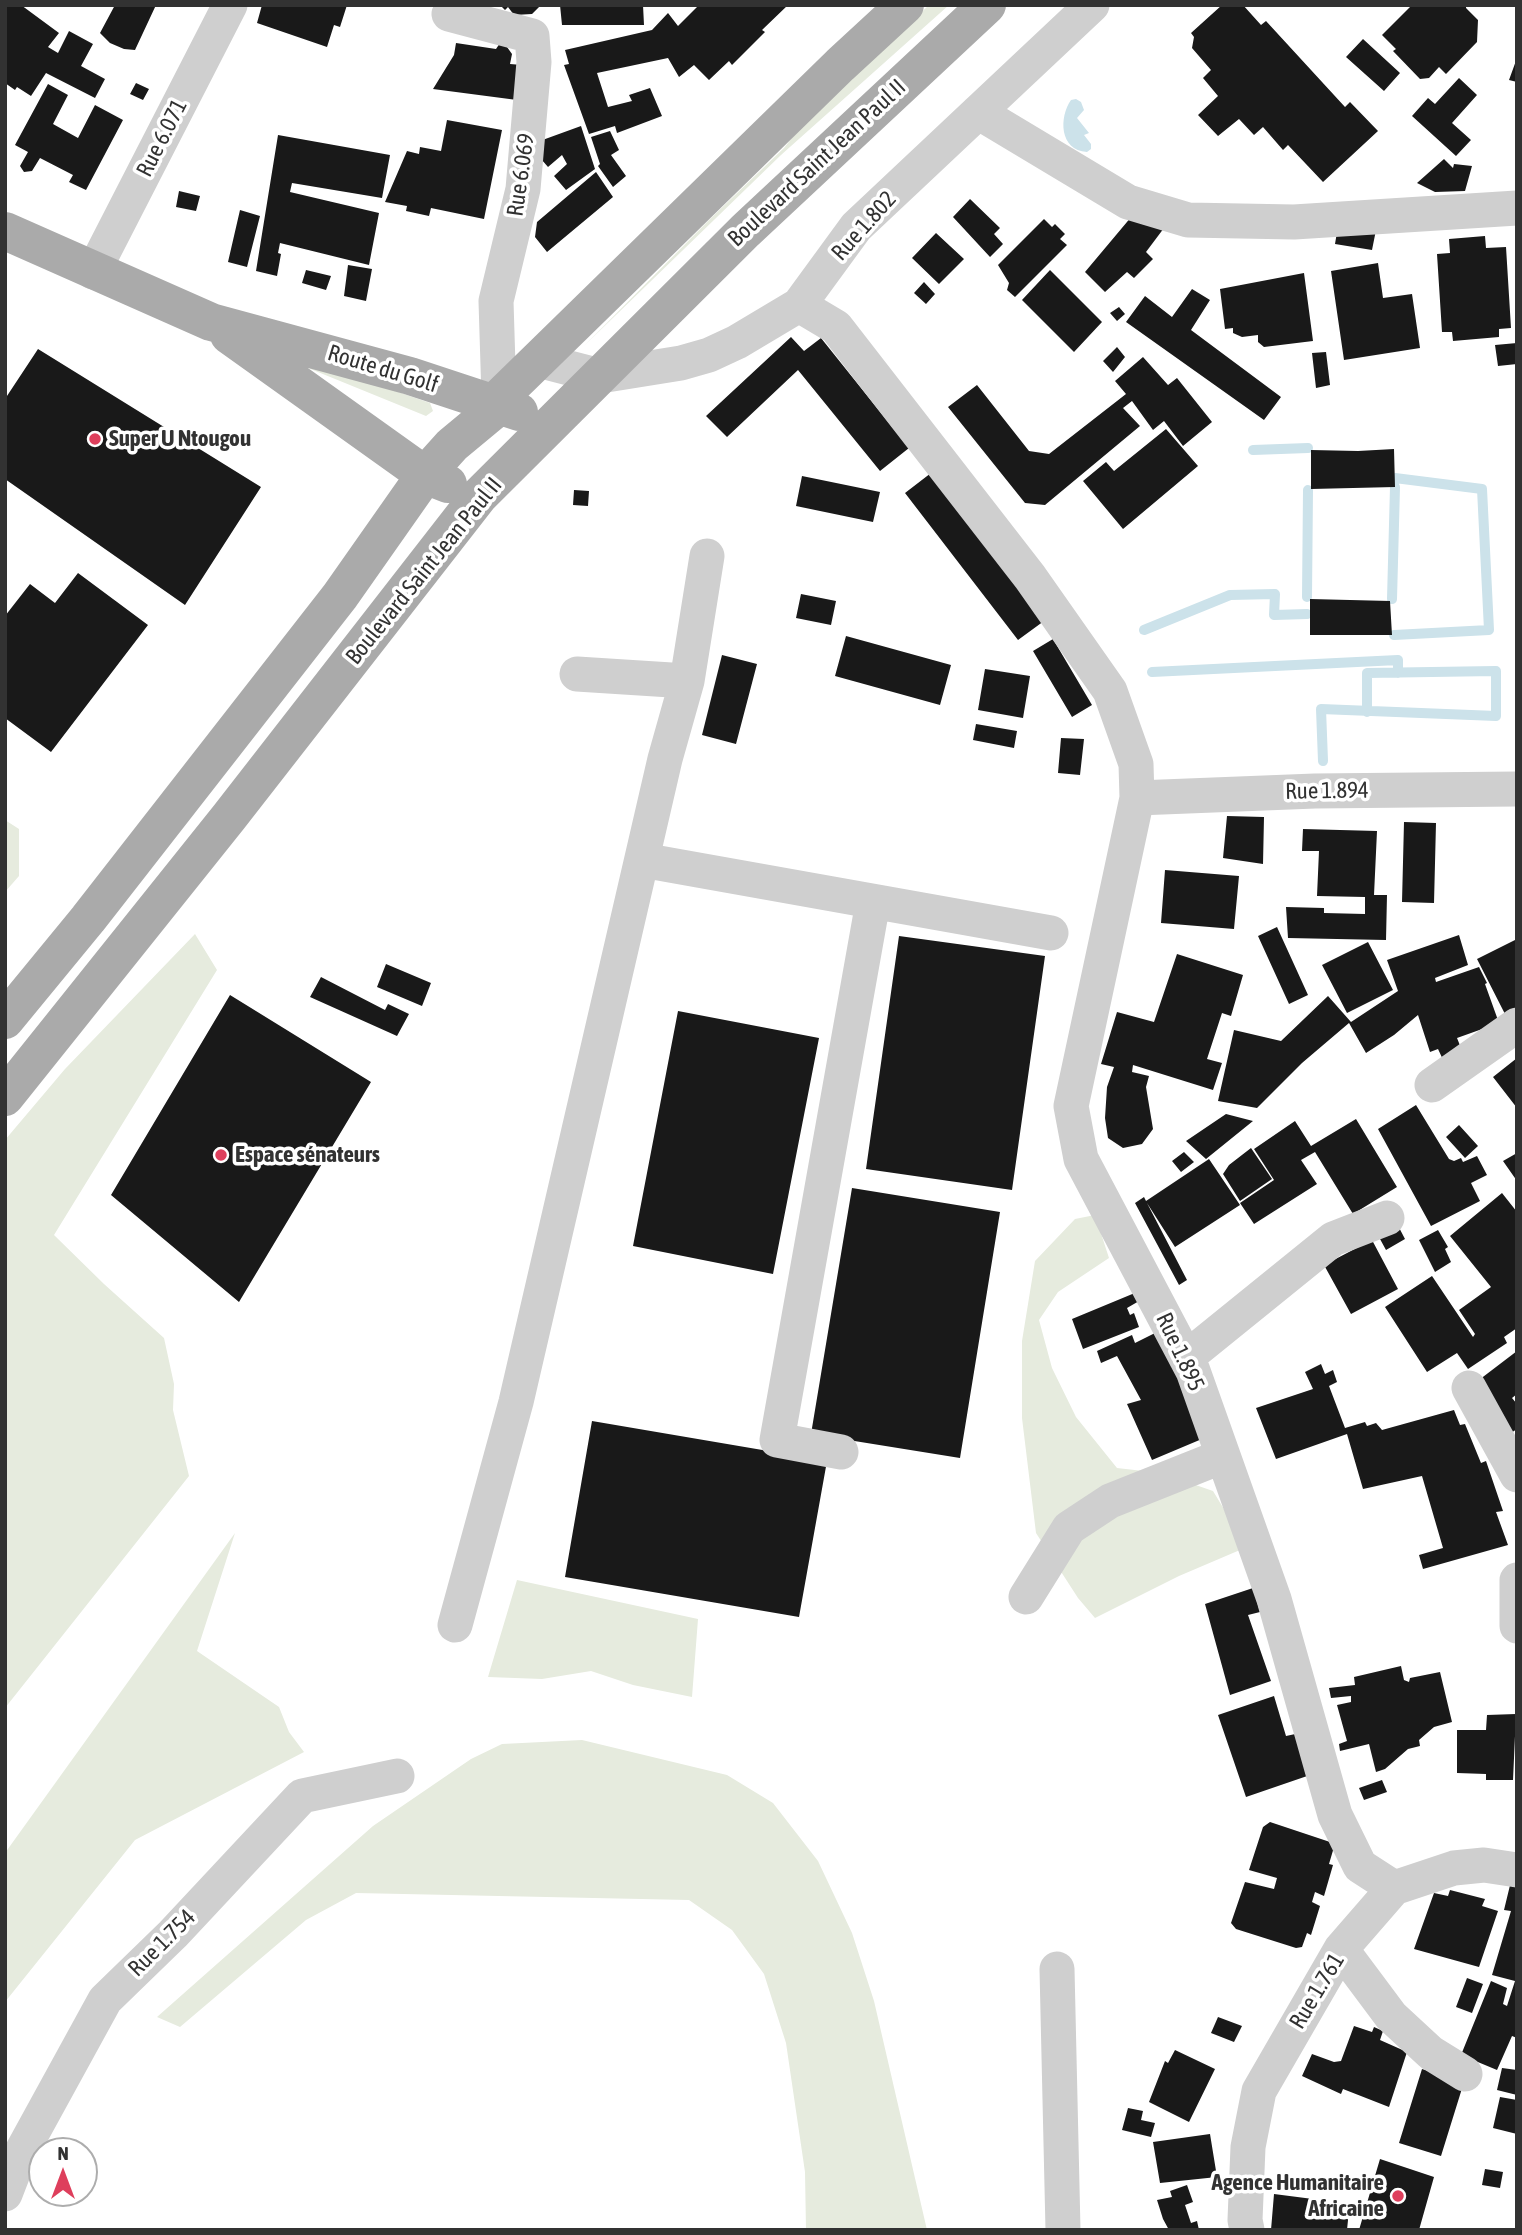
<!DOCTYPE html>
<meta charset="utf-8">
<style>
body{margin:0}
#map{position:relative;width:1522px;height:2235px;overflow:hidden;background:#fff;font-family:"Asap Condensed",sans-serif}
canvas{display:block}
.frame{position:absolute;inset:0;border:7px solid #323232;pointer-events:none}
.north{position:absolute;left:28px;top:2137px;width:70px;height:70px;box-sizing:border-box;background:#fff;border:2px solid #adadad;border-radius:50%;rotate:0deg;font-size:19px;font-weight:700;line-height:28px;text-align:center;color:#323232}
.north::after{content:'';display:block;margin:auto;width:24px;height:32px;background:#de3f5c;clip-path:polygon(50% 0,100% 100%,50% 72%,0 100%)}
</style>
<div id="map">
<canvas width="1522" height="2235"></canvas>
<div class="frame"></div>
<div class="north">N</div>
</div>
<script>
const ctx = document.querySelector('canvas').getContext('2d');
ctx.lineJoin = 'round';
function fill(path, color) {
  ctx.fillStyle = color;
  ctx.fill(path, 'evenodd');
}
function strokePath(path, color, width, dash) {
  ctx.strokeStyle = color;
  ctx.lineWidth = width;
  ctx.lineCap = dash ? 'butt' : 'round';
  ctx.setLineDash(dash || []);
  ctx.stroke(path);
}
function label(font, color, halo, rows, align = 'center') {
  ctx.font = font + ' "Asap Condensed",sans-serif';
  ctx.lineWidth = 7;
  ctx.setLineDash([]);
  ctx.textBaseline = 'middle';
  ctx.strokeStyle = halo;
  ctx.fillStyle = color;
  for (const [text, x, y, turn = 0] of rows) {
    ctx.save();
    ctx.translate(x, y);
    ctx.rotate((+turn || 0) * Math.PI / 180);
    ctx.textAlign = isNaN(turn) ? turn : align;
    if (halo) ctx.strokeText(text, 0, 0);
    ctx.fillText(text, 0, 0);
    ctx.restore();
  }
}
const green = new Path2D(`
 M929,5h20l-168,150 -197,191 126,-127 74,-71 19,-24z
 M289,354l141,49 3,8 -7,5 -140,-57z
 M5,820l14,9v47l-14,16z
 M195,934l22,36 -163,265 50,49 60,54 10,46 -1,26 16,66 -184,232v-568l60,-71z
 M1095,1215l14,43 -51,34 -19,28 13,48 24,49 41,51 44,5 52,18 34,56 -68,29 -84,42 -17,-20 -42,-65 -14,-115v-77l13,-80 40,-42z
 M235,1533l-38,118 82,56 10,25 15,20 -169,88 -130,162v-149z
 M517,1580l181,39 -6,78 -59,-12 -42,-14 -49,8 -54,-2z
 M582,1740l145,35 46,28 45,58 34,72 22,68 53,229h-121l-1,-58 -19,-129 -22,-69 -32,-44 -43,-30 -333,-7 -50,27 -126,107 -23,-10 216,-191 98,-67 31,-15z`);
const water = new Path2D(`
 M1076,99l5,3 3,8 -7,8 12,15 -5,2 7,9v5l-4,3c-28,-2 -28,-35 -16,-52z`);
const stream = new Path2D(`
 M1253,450l55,-2
 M1307,597l1,-107
 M1392,599l3,-112
 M1144,630l86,-35 45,-1 -1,21 33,-1
 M1394,635l95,-5 -7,-141 -87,-11
 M1152,672l246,-12v13
 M1323,761l-2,-52 175,7v-45l-129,2v39`);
const building = new Path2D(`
 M5,5h16l38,28 -11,14 10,6 11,-22 24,13 -12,22 24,13 -10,19 -49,-25 -15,23 -14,-9 -2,3 -10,-7z
 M115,5h41l-21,45 -11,-1 -14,-6 -10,-10z
 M262,5h85l-7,22 -6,-2 -7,22 -70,-24z
 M500,5h41l-9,9 -18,1 -6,-8 -3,3z
 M560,5h83l1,20h-82z
 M699,5h89l-26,25 3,2 -33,33 -3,-4 -20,19 -15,-15 -15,12 -11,-19 -71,15 11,34 24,-6 -3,-6 21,-7 12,28 -45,17 -2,-7 -26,8 -25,-69 5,-1 -4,-14 87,-20 16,-17 10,13z
 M1222,5h21l18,20 5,-4 79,86 5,-5 28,29 -55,51 -35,-37 -5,5 -20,-23 -9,8 -15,-16 -21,17 -20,-21 20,-19 -15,-18 8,-8 -19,-22 2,-11 -3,-4z
 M1412,5h54v3l12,12 -1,22 -31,32 -7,-7 -10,11 -9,1 -27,-28 3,-2 -14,-14z
 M1363,39l37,34 -16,18 -38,-34z
 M502,40l10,14 -2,10 12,1 -5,35 -84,-11 21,-34 2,-12 40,6z
 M1517,58v24l-8,-2z
 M1459,78l18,17 -25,28 19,17 -15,16 -44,-40 16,-18 7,6z
 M136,83l13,6 -6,11 -13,-6z
 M48,84l20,11 -15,29 25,14 17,-33 28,15 -37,70 -17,-8 4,-7 -33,-17 -8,13 -8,1 -4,-6 8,-14 -13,-7z
 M447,120l55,10 -18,89 -53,-11 -2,8 -23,-5 1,-5 -22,-4 22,-51 12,3 1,-7 21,4z
 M581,126l14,43 -29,21 -12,-14 13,-12 -5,-9 -14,12 -13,-15 2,-10z
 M610,131l9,19 -8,5 15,21 -13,11 -15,-21 2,-2 -9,-27z
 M278,135l112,20 -8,43 -90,-15 -2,9 89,21 -10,52 -89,-22 -2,10 3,1 -4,22 -21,-5z
 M1444,159l9,9 1,-4 18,2 -7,25 -30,1 -18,-9z
 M596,172l17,25 -66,55 -12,-15 2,-15z
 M179,191l21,5 -4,15 -20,-4z
 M970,199l30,29 -6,6 9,10 -13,13 -37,-40z
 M240,210l20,6 -13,51 -19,-5z
 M1132,216l32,12 -18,24 7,7 -19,19 -7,-6 -22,20 -20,-20z
 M1044,219l8,8 3,-3 10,10 -5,5 7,6 -52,52 -8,-7 2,-7 -11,-18z
 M1338,226l38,4 -4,20 -37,-6z
 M936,233l28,26 -25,25 -27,-26z
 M1485,236l1,12 20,-1 5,81 -12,1v8l-46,4 -1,-9h-10l-5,-78 13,-1 -1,-14z
 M1378,263l5,35 29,-4 8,54 -76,12 -13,-89z
 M348,265l24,4 -6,32 -22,-5z
 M306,270l25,6 -5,14 -24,-7z
 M1050,270l52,52 -28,30 -52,-52z
 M1304,273l9,68 -49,6 -6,-5v-7l-16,2 -9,-4v-5l-8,1 -5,-40z
 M924,282l11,12 -9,10 -12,-11z
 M1192,289l18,11 -19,30 90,67 -17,23 -138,-98 19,-26 27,21z
 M1119,307l6,7 -8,7 -7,-8z
 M791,337l13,14 17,-13 88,110 -29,23 -82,-101 -71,67 -21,-21z
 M1517,343v21l-19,2 -3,-21z
 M1117,347l8,10 -12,15 -10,-11z
 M38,349l223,138 -76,118 -180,-126v-80z
 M1326,352l4,33 -14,3 -4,-35z
 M1143,357l25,28 9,-7 35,44 -29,24 -19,-25 -11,9 -21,-29 -9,7 17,18 -95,79 -20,-2 -77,-96 29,-22 52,66 20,3 77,-60 -11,-13z
 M1166,429l32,37 -75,63 -40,-48 23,-19 8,9z
 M1394,449l1,38 -84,2v-39l47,1z
 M931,473l113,148 -26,19 -113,-147z
 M802,476l78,16 -7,30 -77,-16z
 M574,490l15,1 -1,15 -15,-1z
 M78,573l70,52 -97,127 -46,-34v-102l25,-32 25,19z
 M801,594l35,7 -5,24 -35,-7z
 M1310,599l80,2 2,34h-82z
 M846,636l105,29 -11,40 -105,-29z
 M1053,639l39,66 -20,12 -39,-66z
 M722,655l35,9 -21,80 -34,-9z
 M985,669l45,7 -7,42 -45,-8z
 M976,724l41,7 -3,17 -41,-8z
 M1061,738l23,1 -4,36 -22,-2z
 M1227,816l37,1 -1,47 -40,-6z
 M1404,822l32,1 -2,80 -32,-1z
 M1303,829l74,2 -3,64h13l-1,45 -98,-2 -2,-31 38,1v5l41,1v-17l-48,-1 2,-45h-17z
 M1165,870l74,6 -5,53 -73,-6z
 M1277,927l31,68 -19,9 -31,-68z
 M1459,935l9,30 -33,13 1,4 43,-15 8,16 -2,1 14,39 -42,15 6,15 -18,11 -7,-15 -8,3 -12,-37 -24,20 -28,18 -17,-30 -47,40 -45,45 -39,-7 16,-71 47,11 47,-45 23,26 47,-31 -11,-31z
 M899,936l146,20 -33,234 -146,-21z
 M1517,939v72l-11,5 -29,-57z
 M1368,942l25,48 -46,23 -25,-48z
 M1177,954l66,21 -12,41 -9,-3 -15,46 15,4 -9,27 -80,-25 -1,7 17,4 -3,11 7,42 -11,15 -19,4 -15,-10 -3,-20 2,-31 7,-20 -13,-3 16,-52 37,10z
 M386,964l45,19 -9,23 -45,-19z
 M321,977l64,33 3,-6 21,10 -12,22 -87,-39z
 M230,995l141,87 -132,220 -128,-107z
 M678,1011l141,27 -46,236 -140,-28z
 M1517,1058v50l-24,-31z
 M1416,1105l33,54 5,2 7,-3 2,4 14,-6 10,19 -16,8 9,18 -49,25 -53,-97z
 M1226,1114l27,7 -47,38 -20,-18z
 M1356,1119l41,68 -44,27 -38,-62 -14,8 16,24 -63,40 -14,-21 34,-23 -20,-31 41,-28 16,25z
 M1459,1125l19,21 -13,12 -19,-21z
 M1251,1148l21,31 -32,22 -17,-27 6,-9z
 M1184,1152l10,10 -13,10 -9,-11z
 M1517,1153v28l-14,-20z
 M1209,1159l31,46 -65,42 -28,-44 40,77 -8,5 -44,-82 9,-6 2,4z
 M852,1188l148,24 -40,246 -149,-24z
 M1502,1193l15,19v116l-13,9 3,6 -39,26 -11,-16 -30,19 -42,-65 47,-31 41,61 2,-3 -16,-24 32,-23 -41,-51z
 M1394,1218l11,21 -19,11 -12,-22z
 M1438,1230l10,17 -3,2 6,13 -16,10 -16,-32z
 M1372,1240l26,49 -47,25 -27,-49z
 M1142,1290l4,7 -19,11 3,7 4,-2 5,14 -56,22 -11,-30z
 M1155,1333l54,103 -57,24 -25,-56 14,-4 -24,-44 -16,7 -4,-12 35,-16 3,8z
 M1517,1351v43l-5,4 5,6v25l-6,4 -36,-50z
 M1321,1364l4,10 8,-4 4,12 -8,4 16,42 20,-6 2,4 9,-3 6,7 72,-20 6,15 5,-1 16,39 5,-2 17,50 -7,1 12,33 -85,24 -4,-14 24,-7 -21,-72 -59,13 -16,-55 -71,25 -20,-51 57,-19 -8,-17z
 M592,1421l235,40 -28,156 -234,-40z
 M1253,1588l7,24 -12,3 23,66 -41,14 -25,-91z
 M1401,1666l3,14 5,2 1,-4 30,-6 12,50 -18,5 -15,13 1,6 -12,3 -23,20 -9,3 -7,-28 -29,7 -1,-7 8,-3 -10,-36 14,-3v-6l-20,2 -2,-10 26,-3 -1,-8z
 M1274,1696l12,40 14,-3 13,41 -67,23 -28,-82z
 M1516,1714l-3,66h-27v-6l-29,-1v-43h29l1,-15z
 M1382,1780l5,12 -23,8 -5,-12z
 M1270,1822l60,20 4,5 -5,17 4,1 -9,31 -9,-4 -3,10 8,4 -9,29 -4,-2 -5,14 -6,1 -60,-19 -5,-6 14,-41 29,7 3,-11 -28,-8 14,-43z
 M1512,1877l5,2v159l-5,-2 -15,34 -36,-15 30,-74 16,7 -4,16 4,2 8,-25 -23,-6 19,-64 -7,-1z
 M1450,1890l35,9 -3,7 16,5 -19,56 -65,-18 20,-56 14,3z
 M1467,1978l16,6 -11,29 -16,-6z
 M1218,2017l24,9 -8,16 -23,-9z
 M1354,2026l18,6 2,-5 9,4 -3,9 27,12 -18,55 -46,-18 -2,5 -39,-18 10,-22 22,8 7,-1z
 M1175,2050l40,19 -26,53 -40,-20 16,-41 3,2z
 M1502,2068l15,2v25l-20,-5z
 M1422,2069l42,13 -23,74 -42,-13z
 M1500,2097l17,3v34l-24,-6z
 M1128,2108l15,3 -2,9 14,3 -4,14 -29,-7z
 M1210,2134l7,43 -57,6 -7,-41z
 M1380,2159l54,18 -15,53h-60z
 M1485,2169l18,3 -3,16 -18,-3z
 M1187,2185l6,17 -8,3 6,18 6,-2 2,9h-30l-6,-11 -6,-19 15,-3 -2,-6z
 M1274,2194l70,9 4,17 -1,10h-76z`);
const minor = new Path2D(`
 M449,14l83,22 2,26 -11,127 -27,112 3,97
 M978,112l150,90 60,18 106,2 223,-14
 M93,272l137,-267
 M799,305l37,22 194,250 80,114 26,73 1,34 -66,308 10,53 112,212 81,228 61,216 25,51 34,22
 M538,360l62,16 81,-13 28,-8 28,-13 62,-37 57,-78 236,-222
 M577,674l110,7
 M1137,798l178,-7 202,-2
 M642,860l409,73
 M1432,1085l85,-60
 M1186,1358l147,-119 54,-21
 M1469,1388l48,87
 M841,1452l-64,-12 96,-538
 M1517,1580v46
 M1026,1597l43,-69 41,-27 113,-45
 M455,1625l61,-223 149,-643 22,-78 20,-125
 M1341,1949l50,67 40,37 34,21
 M1057,1969l6,261
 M5,2194l15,-39 85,-155 68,-66 129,-138 95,-20
 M1247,2230l-2,-10 3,-73 11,-56 82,-142 53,-61 60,-20 30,-3 33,5`);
const major = new Path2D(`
 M5,231l206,91 199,54 109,36
 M229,335l196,140 23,9
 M5,1020l83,-101 252,-323 85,-121 27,-30 47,-39v-8l39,-38 302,-295 65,-60
 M5,1097l224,-280 250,-321 266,-265 242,-226`);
const markers = [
 [95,439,7,"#de3f5c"],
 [221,1155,7,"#de3f5c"],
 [1398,2196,7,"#de3f5c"]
];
const streetNames = [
 ["Rue 6.071",162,138,-63],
 ["Boulevard Saint Jean Paul II",817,163,-43],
 ["Rue 6.069",521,175,-82],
 ["Rue 1.802",864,226,-48],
 ["Route du Golf",383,369,17],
 ["Boulevard Saint Jean Paul II",424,571,-51],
 ["Rue 1.894",1327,791,-1],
 ["Rue 1.895",1180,1352,65],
 ["Rue 1.754",162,1943,-45],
 ["Rue 1.761",1317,1991,-59]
];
const poiNames = [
 ["Super U Ntougou",109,439],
 ["Espace sénateurs",235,1155],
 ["Agence Humanitaire",1384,2183,"right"],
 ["Africaine",1384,2209,"right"]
];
fill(green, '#e6ebde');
fill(water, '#cce2ea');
strokePath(stream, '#cce2ea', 10);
fill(building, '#191919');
strokePath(minor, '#cfcfcf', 35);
strokePath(major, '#aaa', 38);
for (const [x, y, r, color] of markers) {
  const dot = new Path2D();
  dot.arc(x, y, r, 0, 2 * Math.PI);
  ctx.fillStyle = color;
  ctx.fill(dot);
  strokePath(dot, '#fff', 2.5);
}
label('23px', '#323232', '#fff', streetNames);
label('bold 23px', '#323232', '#fff', poiNames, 'left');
</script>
